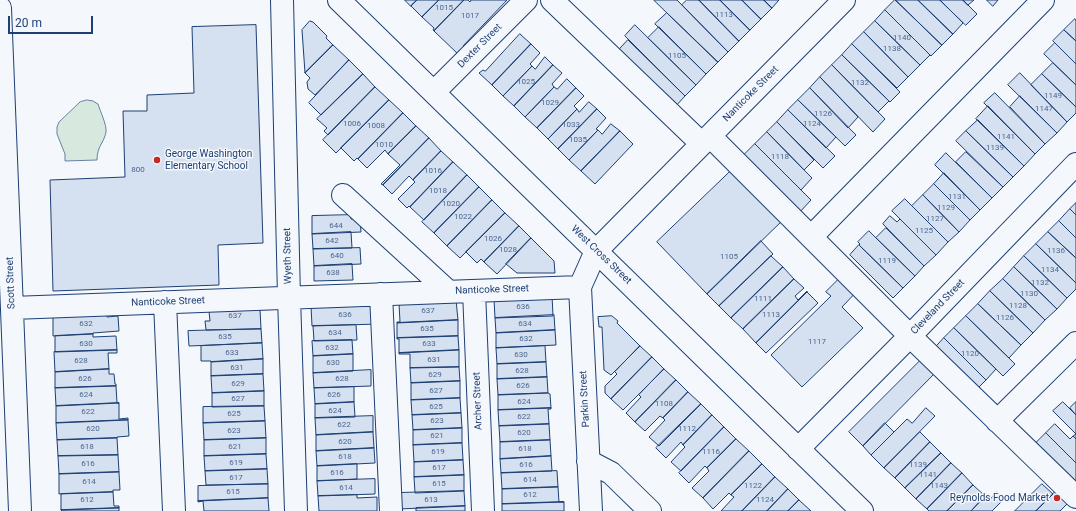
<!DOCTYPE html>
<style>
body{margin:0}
#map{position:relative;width:1076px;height:511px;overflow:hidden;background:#f4f7fb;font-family:Roboto,sans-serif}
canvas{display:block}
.scale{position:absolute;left:8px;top:16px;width:85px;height:18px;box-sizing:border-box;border:2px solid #1d3f73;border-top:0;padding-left:5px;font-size:12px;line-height:14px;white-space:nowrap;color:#1d3f73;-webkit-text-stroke:3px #f4f7fb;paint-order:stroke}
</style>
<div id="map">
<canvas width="1076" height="511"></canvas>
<div class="scale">20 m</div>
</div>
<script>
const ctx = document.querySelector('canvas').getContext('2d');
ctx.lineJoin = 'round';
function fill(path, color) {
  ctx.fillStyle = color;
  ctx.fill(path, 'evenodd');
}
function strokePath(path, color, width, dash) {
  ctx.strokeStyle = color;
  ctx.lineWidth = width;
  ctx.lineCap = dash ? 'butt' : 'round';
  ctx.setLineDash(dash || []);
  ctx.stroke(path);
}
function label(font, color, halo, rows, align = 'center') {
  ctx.font = font + ' Roboto,sans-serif';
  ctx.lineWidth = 3;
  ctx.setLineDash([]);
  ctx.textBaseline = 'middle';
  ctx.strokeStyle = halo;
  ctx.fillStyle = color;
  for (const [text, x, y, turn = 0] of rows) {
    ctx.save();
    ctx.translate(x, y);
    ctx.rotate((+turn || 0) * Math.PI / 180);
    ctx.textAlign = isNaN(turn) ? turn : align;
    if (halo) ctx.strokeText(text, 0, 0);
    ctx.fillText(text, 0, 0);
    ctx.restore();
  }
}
const green = new Path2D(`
 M87,100l6,1 5,3c2,7 9,21 8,28 -2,11 -9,14 -9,28l-32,1v-7l-8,-20v-7l2,-5 21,-20z`);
const building = new Path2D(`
 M405,0h12l-6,6z
 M417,0h22l-17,17 -11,-11z
 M439,0h25l-30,31 -1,-1 1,-2 -12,-11z
 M464,0h4l2,2 1,-2h36l-44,46 2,2 -6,7 -25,-24z
 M654,0h23l51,52 -10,10z
 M687,0h12l40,41 -11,11 -46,-47z
 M699,0h21l30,30 -11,11z
 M720,0h22l19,19 -11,11z
 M742,0h22l8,8 -11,11z
 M764,0h15l-7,8z
 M895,0l47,45 -11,11 -46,-46z
 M896,0h22l35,34 -11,11z
 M918,0h22l23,23 -10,11z
 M940,0h23l14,14 -11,11z
 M963,0h11l-6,5z
 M987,0h11l-5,6z
 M885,10l45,45 -10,10 -45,-44z
 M667,13l51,49 -12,12 -51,-50z
 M1075,19l1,2v20l-12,-11z
 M310,21l3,1 14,14 -1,2 7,7 -28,28 -3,-43z
 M875,21l45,44 -12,12 -44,-45z
 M256,25l7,218 -45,2 1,40 -166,6 -3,-111 75,-3 -2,-66h24v-16l47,-2 -2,-66z
 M635,25l61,60 -11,11 -60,-60z
 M659,27l47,47 -10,11 -48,-47z
 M1064,30l12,11v23l-23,-23z
 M864,32l44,45 -11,11 -45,-44z
 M520,34l11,10 -39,41 -13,-12 4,-3 2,1z
 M628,40l57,56 -11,12 -57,-56z
 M1055,43l21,21v21l-32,-31z
 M531,44l9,9 -10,11 2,2 -29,30 -11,-11z
 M852,44l48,48 -10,10 -48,-47z
 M333,45l16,15 -34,35 -7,-6 -1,-7 3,-4 -5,-5z
 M842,55l47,46 -11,11 -46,-47z
 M545,57l8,8 -39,41 -11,-10 29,-30 3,3z
 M349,60l14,14 -42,41 -12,-12z
 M1053,63l23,22v22l-34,-33z
 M553,65l9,8 -10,11 2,3 -29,30 -11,-11z
 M832,65l53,54 -12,13 -53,-55z
 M1020,73l47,49 -10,11 -49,-48z
 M363,74l12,13 -47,48 -4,-4 3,-3 -10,-9z
 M1042,74l34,33v6l-9,9 -36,-37z
 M820,77l38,40 -10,11 -38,-40z
 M567,79l9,9 -39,40 -12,-11 29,-30 3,2z
 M375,87l14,13 -53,53 -13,-13z
 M576,88l8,8 -10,10 3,3 -29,30 -11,-11z
 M810,88l46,47 -11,11 -47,-46z
 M995,93l50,51 -10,10 -51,-51z
 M1020,96l37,37 -12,11 -35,-37z
 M389,100l14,13 -45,46 -1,-1 -3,3 -13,-13z
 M798,100l38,37 -10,11 -38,-38z
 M589,102l8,7 -39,40 -10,-10 29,-30 2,3z
 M988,106l47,48 -11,12 -48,-47z
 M597,109l9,9 -10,11 2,1 -29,30 -11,-11z
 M788,110l47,46 -12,12 -46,-46z
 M403,113l13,13 -28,28 -3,-4 -18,18 -9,-9z
 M978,120l46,46 -11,11 -47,-46z
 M777,122l37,38 -10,10 -37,-38z
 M611,124l9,7 -39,40 -12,-11 29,-30 4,4z
 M416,126l13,12 -46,47 -2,-1 19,-19 -12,-11z
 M620,131l13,13 -38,40 -14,-13z
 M966,131l47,46 -10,10 -47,-46z
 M767,132l45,46 -11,12 -46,-46z
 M429,138l12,13 -28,29 -4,-4 -17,18 -9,-9z
 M755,144l56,56 -12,13 -57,-56z
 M441,151l12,11 -43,45 -1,-1 -2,2 -9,-9 17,-17 -2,-2z
 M966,152l37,35 -11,11 -36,-36z
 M946,153l46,45 -12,12 -45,-45z
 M453,162l14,13 -43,45 -14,-13z
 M735,167l51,50 -79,77 -50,-52z
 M944,173l36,37 -10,10 -36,-36z
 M467,175l12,12 -45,46 -12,-11z
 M934,184l36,36 -11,12 -36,-37z
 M479,187l13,13 -45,46 -13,-13z
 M923,195l36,37 -11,10 -36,-36z
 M905,199l43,43 -12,13 -44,-44z
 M492,200l13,13 -45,45 -13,-12z
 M1076,203v12l-6,-6z
 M1070,209l6,6v23l-17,-17z
 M505,213l14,13 -35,36 -3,-3 -4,4 -11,-11z
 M351,215v4h9l1,13 -49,2v-18z
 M890,216l7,6 3,-3 36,36 -12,11 -41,-42z
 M1059,221l17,17v20l-28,-26z
 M519,226l12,12 -34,36 -13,-12z
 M886,228l38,38 -9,10 -39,-38z
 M869,231l46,45 -12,12 -44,-43 1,-1 -2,-2z
 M351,232l1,16 -39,1 -1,-15z
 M1048,232l28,26v25l-40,-39z
 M531,238l23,23 1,12h-38l-11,-9z
 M761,241l12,13 -54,52 -12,-12z
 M1036,244l40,39v6l-9,9 -43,-42z
 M859,245l44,43 -10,10 -43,-43z
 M360,248l1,16 -47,2 -1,-17z
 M771,256l12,11 -52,51 -12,-12z
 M1024,256l43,42 -10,11 -43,-42z
 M352,264l1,16 -39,1v-15z
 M783,267l11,12 -51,50 -12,-11z
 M1014,267l43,42 -12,11 -42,-41z
 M845,273l15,15 -18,19 21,21 -61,59 -31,-32 60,-59 -5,-4z
 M794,279l10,9 -9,8 3,4 9,-9v1l-51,51 -13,-14z
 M1003,279l42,41 -12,13 -43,-42z
 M990,291l43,42 -12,12 -43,-41z
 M807,292l11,11 -52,50 -10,-10z
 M552,295l1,21 -58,2 -1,-19z
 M456,300l2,20 -61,3v-1h3l-1,-19z
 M377,304l1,20 -66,2 -1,-20z
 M978,304l43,41 -12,13 -43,-42z
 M260,309l1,20 -55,1 -1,-9h5l-1,-10z
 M107,314v3l11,-1 1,15 -26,2v1l-40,2v-18z
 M554,315l1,15 -59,3 -1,-15z
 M612,316l6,5 -1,2 23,23 -29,29 -7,-5 -2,-43h-3l-1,-10z
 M966,316l49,48 -12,12 -49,-48z
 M458,320v16l-61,2v-15z
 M356,325l1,15 -43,1 -1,-15z
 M954,328l42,41 -10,11 -42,-42z
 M261,329l1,14 -73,3 -1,-15z
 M555,330l1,15 -60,3v-15z
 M93,334v3l23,-1 1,14 -62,2v-16z
 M458,336l1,14 -60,3v-14h-2v-1z
 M944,338l42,42 -10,10 -42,-41z
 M352,340l1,14 -40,2 -1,-15z
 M262,343l1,16 -52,3v-1h-10v-15z
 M545,346l1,16 -49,2 -1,-16z
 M640,346l12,11 -41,42 -6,-6v-7l12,-12 -2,-2z
 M117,350v3h-9l1,16 -54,3 -1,-20z
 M459,350v17l-49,1v-14h-11v-1z
 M353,354v17l-40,2v-17z
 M652,357l12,12 -41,41 -12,-11z
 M263,359v15l-52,2v-14z
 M922,359l13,14 -72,73 -14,-14z
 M546,362l1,15 -50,2v-15z
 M459,367l1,14 -49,2 -1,-15z
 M109,369v5h5l1,10h1v2l-61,2v-16z
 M664,369l12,11 -41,42 -9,-9 15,-16 -2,-2z
 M371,370v16l-57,2 -1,-15z
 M263,374l1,17 -52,2 -1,-17z
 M547,377l1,16 -50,2 -1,-16z
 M676,380l12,12 -25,26 -3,-2 -15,15 -10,-9z
 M460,381v17l-49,2v-17z
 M116,386l1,17h2l-63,3 -1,-18z
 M354,387v15l-39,2 -1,-16z
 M264,391v15l-52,1v-14z
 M688,392l13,12 -42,42 -10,-9 16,-17 -2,-2z
 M548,393l2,1 1,14 -53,2v-15z
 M460,398l1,15 -49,2 -1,-15z
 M354,402l1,15 -40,1v-14z
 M1063,402l13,13v24l-3,-3 3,-2 -23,-23z
 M1076,402v13l-6,-7z
 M119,403v16l9,-1v2l-72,3v-17z
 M701,404l11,11 -29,30 -2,-3 -15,16 -10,-10z
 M264,406l1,15 -62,2v-16z
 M551,408v1h-3l1,15 -50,2 -1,-16z
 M926,408l9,8 -51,52 -13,-13 36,-36 5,4z
 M461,413l1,15 -49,2 -1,-15z
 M712,415l12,12 -43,44 -10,-9 14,-15 -2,-2z
 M373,416v16l-57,3 -1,-17z
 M128,420l1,16 -12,1v1l-60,2 -1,-17z
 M265,421l1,17 -62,2 -1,-17z
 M885,423l9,9 -23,23 -8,-9z
 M549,424l1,16 -50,2 -1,-16z
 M1055,424l15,15 3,-3 3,3v24l-30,-30z
 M724,427l12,12 -29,29 -2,-2 -16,17 -10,-10z
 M462,428v15l-49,2v-15z
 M373,432l1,16 -58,3v-16z
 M920,432l10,10 -35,36 -11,-10z
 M1046,433l30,30v25l-43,-42z
 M117,438l1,17 -60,1 -1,-16z
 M266,438v16l-62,2v-16z
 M736,439l13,12 -46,47 -11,-10 17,-17 -2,-3z
 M550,440l1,16 -51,3v-17z
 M930,442l11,11 -36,35 -10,-10z
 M462,443l1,17 -49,2 -1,-17z
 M374,448l1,15 -58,3 -1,-15z
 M749,451l13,13 -31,31 -2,-2 -16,16 -10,-11z
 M941,453l10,10 -35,36 -11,-11z
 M266,454l1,15 -62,2 -1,-15z
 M118,455l1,17 -60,2 -1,-18z
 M551,456l1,15 -51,2 -1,-14z
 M463,460l1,15 -50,2v-15z
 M951,463l11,10 -35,36 -11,-10z
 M357,464v15l-40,2v-15z
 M762,464l13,13 -33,34h-21l13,-14 -3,-2z
 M267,469l1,15 -62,1 -1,-14z
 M557,471l1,16 -56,2 -1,-16z
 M119,472l1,18h-7v2l-54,2v-20z
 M962,473l11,12 -26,26h-18l-2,-2z
 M464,475v16l-49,2 -1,-16z
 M775,477l13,12 -21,22h-25z
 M375,479v15l-57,2 -1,-15z
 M268,484v14l-70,3v-15z
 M1042,484l11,10 -17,17h-21z
 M973,485l12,11 -14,15h-24z
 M558,487l1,15h5l-62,2v-15z
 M788,489l11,11 -11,11h-21z
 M1057,490l12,12 -9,9h-24z
 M464,491l1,15 -66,3 -1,-16z
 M113,492l1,14h5v2l-58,2v-16z
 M997,492l7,7 -12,12h-21l14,-15 4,4z
 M357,495v3l20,-1v14h-58l-1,-15z
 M268,498l1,13h-65l-1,-10 -5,1v-1z
 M799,500l12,11h-23z
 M564,502v9h-62v-7z
 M465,506v5h-49v-3z
 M119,508v3h-57l-1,-1z`);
const minor = new Path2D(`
 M282,0l7,297 7,214
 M339,0l523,511
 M552,0l150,144
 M0,8l20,503
 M434,92l92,-92
 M710,136l200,200 166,161
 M343,195l106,97
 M811,237l232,-237
 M474,291l9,220
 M381,294l10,217
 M165,302l9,209
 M12,308l568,-21
 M997,421l79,-78
 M798,449l112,-113 166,-172
 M588,461l23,12 39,38
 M591,511l-11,-224 16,-36 248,-251`);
const markers = [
 [157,160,4,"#c62828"],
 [1057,498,4,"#c62828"]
];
const numberNames = [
 ["1015",444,8],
 ["1113",724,15],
 ["1017",470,16],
 ["1140",902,38],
 ["1138",892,49],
 ["1105",677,56],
 ["1025",526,82],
 ["1132",860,83],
 ["1149",1053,96],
 ["1029",550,103],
 ["1147",1044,109],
 ["1126",823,114],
 ["1006",352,124],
 ["1124",812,124],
 ["1033",571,125],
 ["1008",376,126],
 ["1141",1006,137],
 ["1035",578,140],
 ["1010",384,145],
 ["1139",995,148],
 ["1118",780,157],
 ["800",138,170],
 ["1016",433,171],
 ["1018",438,191],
 ["1131",957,197],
 ["1020",451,204],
 ["1129",946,208],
 ["1022",463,217],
 ["1127",935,219],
 ["644",336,226],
 ["1125",924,231],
 ["1026",493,239],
 ["642",332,241],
 ["1028",508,250],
 ["1136",1056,251],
 ["640",337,256],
 ["1105",729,257],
 ["1119",887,261],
 ["1134",1050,270],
 ["638",333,273],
 ["1132",1040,283],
 ["1130",1029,294],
 ["1111",763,299],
 ["1128",1018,306],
 ["636",523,307],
 ["637",428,311],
 ["636",345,315],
 ["1113",771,315],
 ["637",235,316],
 ["1126",1005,318],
 ["632",86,324],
 ["634",525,324],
 ["635",427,329],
 ["634",335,333],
 ["635",225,337],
 ["632",526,339],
 ["1117",817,342],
 ["630",86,344],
 ["633",429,344],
 ["632",332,348],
 ["633",232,353],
 ["1120",970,354],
 ["630",521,355],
 ["631",434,360],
 ["628",81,361],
 ["630",333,363],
 ["631",237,368],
 ["628",522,371],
 ["629",435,375],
 ["626",85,379],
 ["628",342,379],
 ["629",238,384],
 ["626",523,386],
 ["627",436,391],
 ["624",86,395],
 ["626",334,395],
 ["627",238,399],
 ["624",524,402],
 ["1108",664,404],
 ["625",436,407],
 ["624",335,411],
 ["622",88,412],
 ["625",234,414],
 ["622",524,417],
 ["623",437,421],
 ["622",344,425],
 ["620",93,429],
 ["1112",687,429],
 ["623",234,431],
 ["620",524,433],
 ["621",437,436],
 ["620",345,442],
 ["618",87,447],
 ["621",235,447],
 ["618",525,449],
 ["619",438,452],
 ["1116",711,452],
 ["618",345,457],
 ["619",236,463],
 ["616",88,464],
 ["616",526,465],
 ["1139",918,465],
 ["617",439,468],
 ["616",337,473],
 ["1141",928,475],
 ["617",236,478],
 ["614",530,480],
 ["614",89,482],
 ["615",439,484],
 ["1122",753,486],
 ["1143",939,486],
 ["614",346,488],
 ["615",233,492],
 ["612",530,495],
 ["612",87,500],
 ["613",431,500],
 ["1124",765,500]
];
const streetNames = [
 ["Dexter Street",480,46,-45],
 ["Nanticoke Street",751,94,-45],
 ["West Cross Street",601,255,44],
 ["Wyeth Street",288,256,-91],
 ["Scott Street",11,283,-92],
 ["Nanticoke Street",492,290,-2],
 ["Nanticoke Street",168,302,-2],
 ["Cleveland Street",938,307,-46],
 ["Parkin Street",585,399,-93],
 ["Archer Street",478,401,-92]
];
const poiNames = [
 ["George Washington",165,154],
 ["Elementary School",165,166],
 ["Reynolds Food Market",1049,498,"right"]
];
fill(green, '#d7e8df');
strokePath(green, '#687fa3', 1);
fill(building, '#d5e0f0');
strokePath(building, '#1d3f73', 1);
strokePath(minor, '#1d3f73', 24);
strokePath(minor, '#f4f7fb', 22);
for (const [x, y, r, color] of markers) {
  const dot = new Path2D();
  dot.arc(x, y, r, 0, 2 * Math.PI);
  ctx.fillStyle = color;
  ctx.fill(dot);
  strokePath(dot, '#f4f7fb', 1.5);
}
label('8px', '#4b6792', null, numberNames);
label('10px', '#1d3f73', '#f4f7fb', streetNames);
label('10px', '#1d3f73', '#f4f7fb', poiNames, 'left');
</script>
